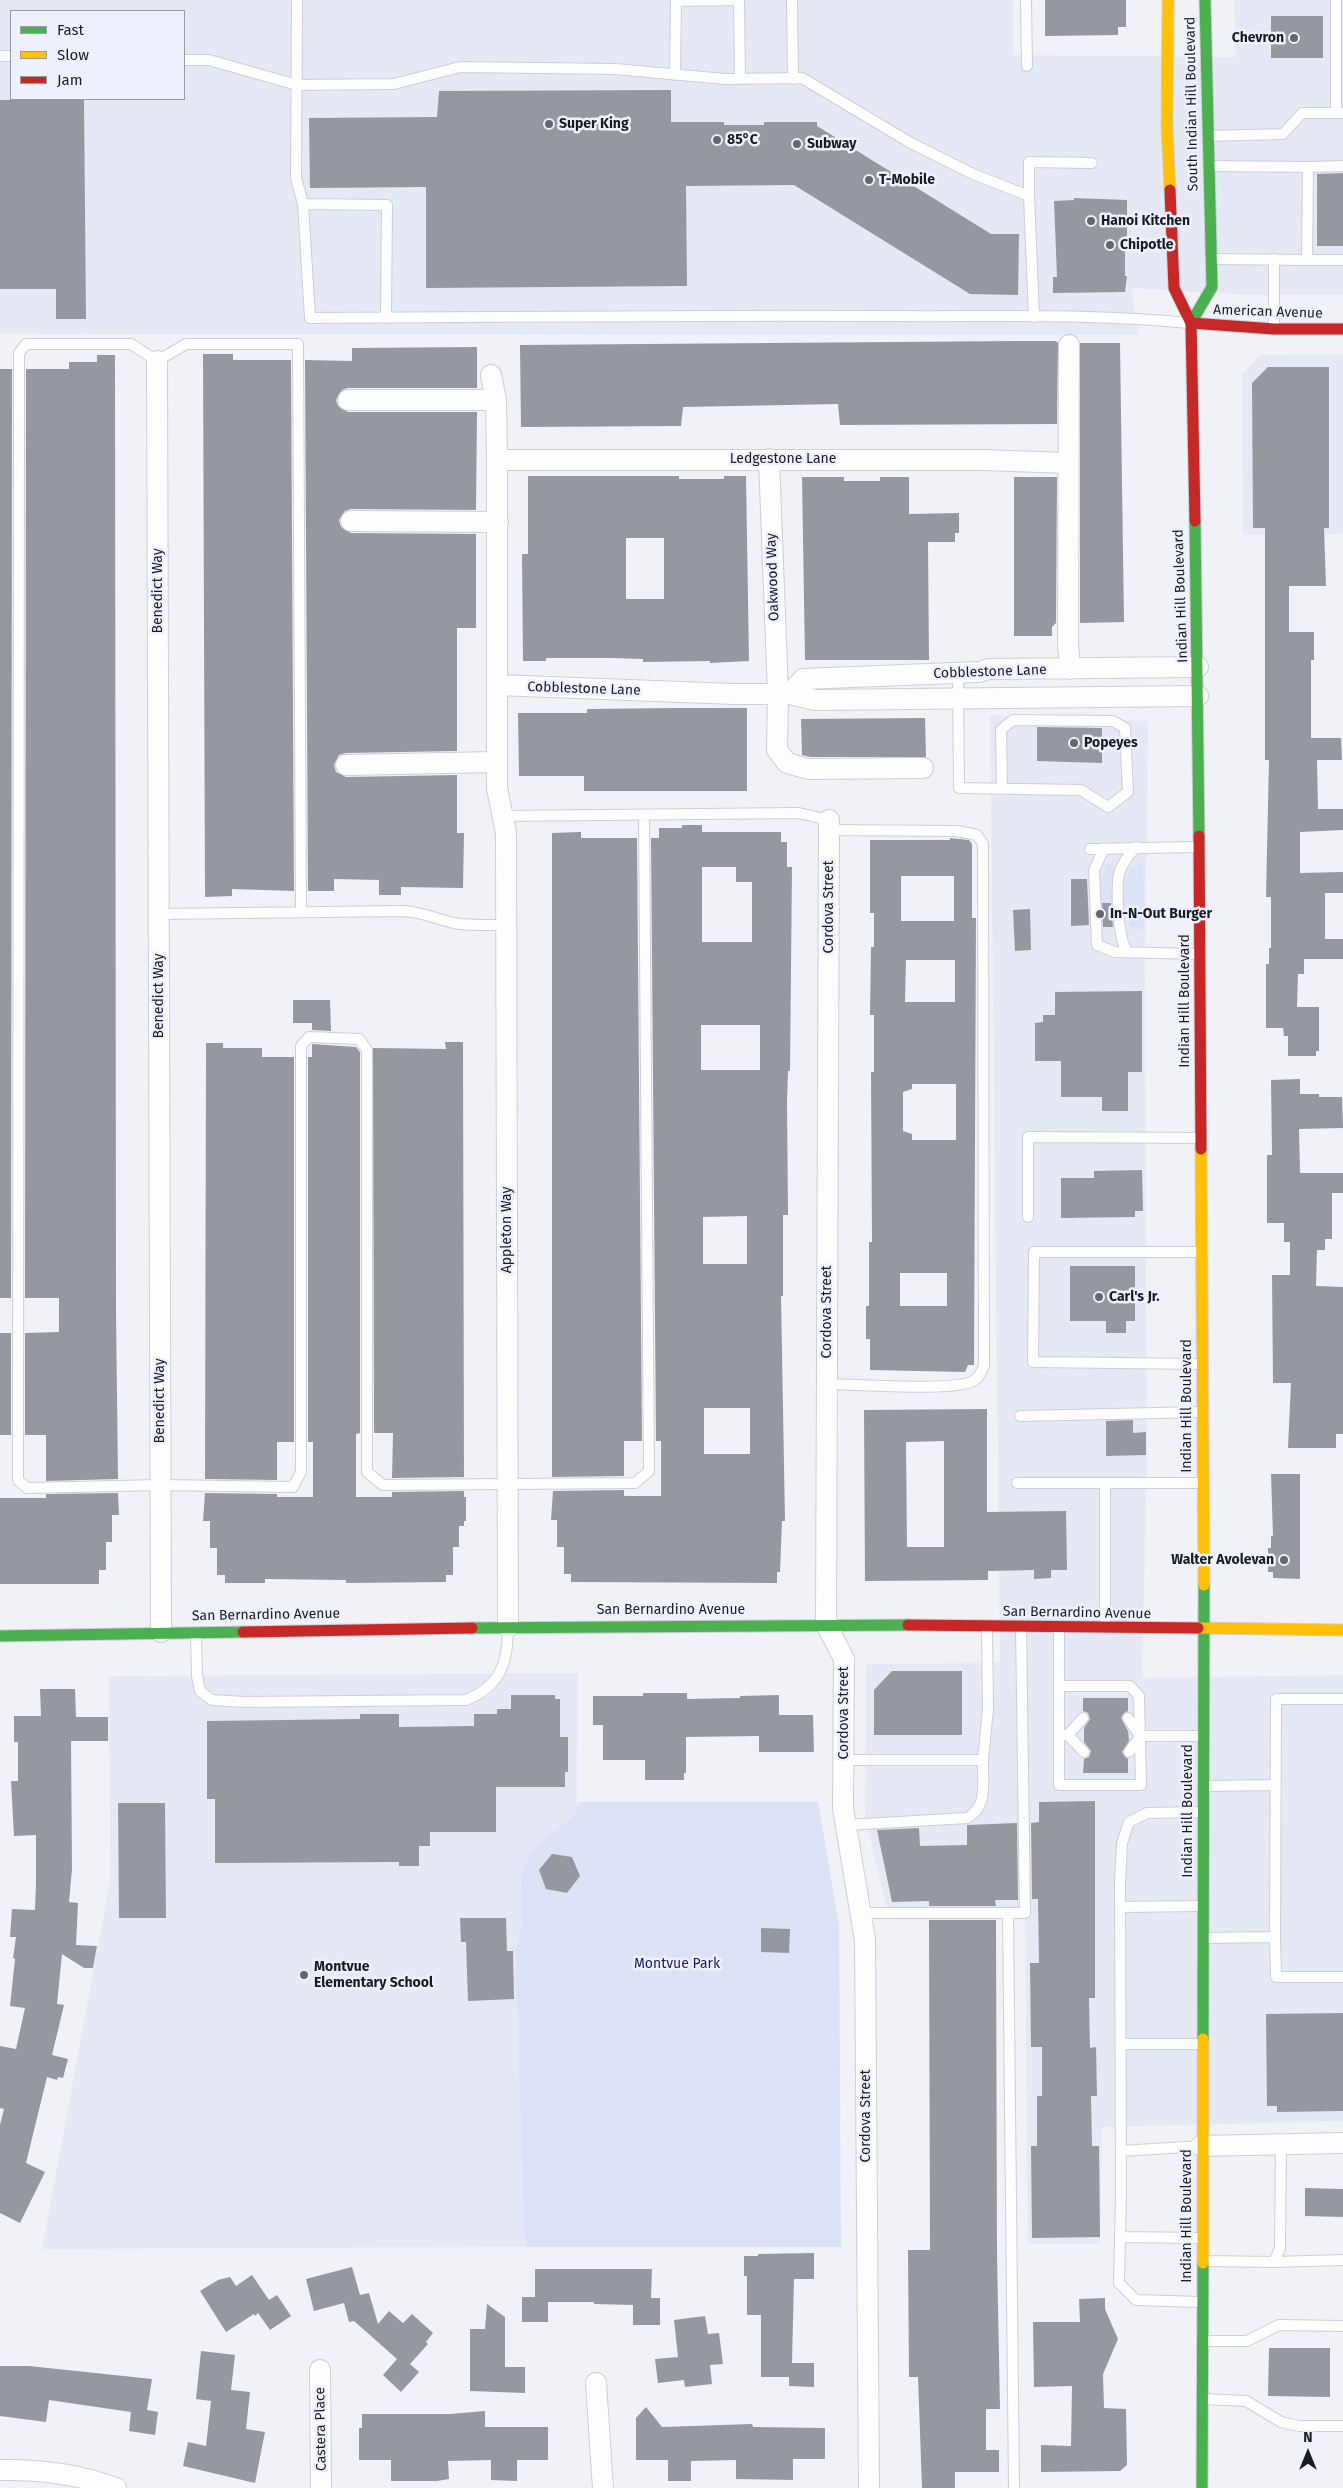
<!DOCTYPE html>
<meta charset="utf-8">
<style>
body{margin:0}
#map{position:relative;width:1343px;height:2488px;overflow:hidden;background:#f1f2f8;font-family:"Fira Sans",sans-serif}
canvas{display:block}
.legend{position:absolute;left:10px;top:10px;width:175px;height:90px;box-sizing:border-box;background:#eef1fb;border:1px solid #999ca5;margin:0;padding:6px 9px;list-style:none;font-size:15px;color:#191c24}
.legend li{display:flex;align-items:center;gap:10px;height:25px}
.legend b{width:25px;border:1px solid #999ca5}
.north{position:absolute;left:1283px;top:2428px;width:50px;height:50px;-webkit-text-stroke:4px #eef1fb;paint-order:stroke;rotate:0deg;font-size:14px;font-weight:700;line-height:20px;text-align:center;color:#191c24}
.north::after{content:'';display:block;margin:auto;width:18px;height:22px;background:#191c24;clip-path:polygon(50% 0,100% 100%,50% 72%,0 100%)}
</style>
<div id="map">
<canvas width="1343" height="2488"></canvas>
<ul class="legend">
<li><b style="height:6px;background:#4caf50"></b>Fast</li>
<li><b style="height:6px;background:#ffc107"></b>Slow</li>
<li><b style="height:6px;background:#c62828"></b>Jam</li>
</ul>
<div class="north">N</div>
</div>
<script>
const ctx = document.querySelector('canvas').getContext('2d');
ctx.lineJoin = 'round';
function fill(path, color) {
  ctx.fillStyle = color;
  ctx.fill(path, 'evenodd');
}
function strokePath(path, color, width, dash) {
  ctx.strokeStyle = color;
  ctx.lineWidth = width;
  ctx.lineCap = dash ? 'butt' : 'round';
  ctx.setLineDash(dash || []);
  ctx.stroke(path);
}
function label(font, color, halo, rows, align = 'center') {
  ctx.font = font + ' "Fira Sans",sans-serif';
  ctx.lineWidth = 5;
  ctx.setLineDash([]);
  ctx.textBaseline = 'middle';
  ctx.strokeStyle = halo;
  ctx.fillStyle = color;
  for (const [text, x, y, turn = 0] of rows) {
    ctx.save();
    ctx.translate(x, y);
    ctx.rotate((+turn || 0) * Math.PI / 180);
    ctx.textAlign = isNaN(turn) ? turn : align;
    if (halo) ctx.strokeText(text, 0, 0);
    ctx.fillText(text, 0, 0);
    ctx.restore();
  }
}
const built = new Path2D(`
 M0,0h1013v55l223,2 -2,-57h109v295h-91l-121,-7 8,47 -1139,-1zM11,11h173v88h-173z
 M1343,354v180l-100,1 -1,-160 18,-20z
 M990,715l158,6 -3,255 2,493 -5,209 201,-3v446l-241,6 -2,117h-72l-3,-330 -137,-2 -23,-95 1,-153 134,-1z
 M578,1673l-1,137 -2,5 -26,21 -18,19 -5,8 -5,18 1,38 -7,32 10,296 -483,2 68,-368 -1,-205z`);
const green = new Path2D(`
 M1114,863l2,40h-17v-21l9,-18z
 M1143,863l1,67 -15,-3v-24h-5l2,-26 5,-9z
 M578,1802h240l21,123 2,322h-316l-10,-296c3,-11 6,-23 7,-34 0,-18 -4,-37 4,-54 9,-20 32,-34 49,-48z`);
const building = new Path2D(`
 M1045,0h81v27h-8v8l-73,1z
 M1271,16h52v42h-52z
 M671,90v32h53v3h40v-3h53v4l174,108h28l-1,61 -48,-1 -176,-109 -108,1 1,100 -261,2v-101l-116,1 -1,-70 128,-1 2,-26z
 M84,99l2,220h-30v-30h-56v-189z
 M1343,173v73h-26v-72z
 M1074,198l53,2v36h-2v40h2l-2,16 -72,1v-16h4l-3,-76 20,-1z
 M1018,341h38l2,2 -1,81 -217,1 -2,-21 -155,3 -2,19 -160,1 -1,-82z
 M1080,343h40l4,279 -44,1z
 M477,347v41h-129l-6,2 -6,10 2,6 10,6h129l-1,98 -125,-1 -6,2 -6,9 2,7 10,6 125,1v94h-19v123l-111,2 -7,2 -5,10 2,7 10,5 111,-2v58h7l-1,55 -62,-1v8h-22v-15l-45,-1v12h-26l-3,-531 47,1v-13z
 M203,354h30v6h58l3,531 -62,-2v7l-27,1z
 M97,355h18l1,956 2,168 -72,2v-46h-21v-102l34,-1v-34h-34l1,-929h43v-7h28z
 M1268,367h61v161h-5l2,58h-37v46h25v28h-3v78h30l1,22h-25l1,49h25v21l-43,2v41l43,-1v21h-18v46h18v20h-39v15h-6l-1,33h22v44h-3v5h-28v-20h-4l-1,-8h-17v-64h3v-16h2v-51h-5l3,-137h-4v-232h-12l-1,-145z
 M0,369h12l-1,929h-11z
 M528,476h151v3h45v-3h22l3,185 -39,2v-2l-67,1v-3l-32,-1h-65v3h-23l-1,-107h6zM626,538h38v61h-38z
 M802,477h42v4h36v-4h29v37l50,-1v20h-4v9h-27l1,118h-124z
 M1014,477h43l-1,146 -4,4v9h-38z
 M680,708h67v83h-163v-15h-65l-1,-63h69v-4z
 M925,718l1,39h-116l-8,-2 -1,-36z
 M1037,727l65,1v35l-65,-2z
 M682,825h20v7h79v10h6v25h5l-2,204h-2l-1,30 1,114h-5v81h-2l4,225h-3l-2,51h-3v11l-206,-1v-8h-7v-27h-7v-27h-6l2,-29 71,-1v6h37v-55h-5l-5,-603h8v-10h23zM702,867h34v15h16v60h-50zM701,1025h59v45h-59zM747,1216v48h-44v-47zM704,1408h46v46h-46z
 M581,832v6h56l5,603h-18v35l-72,1v-644z
 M950,838l19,2 3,4v74h4l-2,447h-6l-3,7 -95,-2v-31h-4v-33h3v-64h3l-1,-170h3v-57h-4l1,-68h3v-34h-4v-73h80zM901,876h53v45h-53zM906,960h49v42h-50zM912,1084h44v56h-44v-6l-9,-3v-39l9,-3zM900,1273h47v33h-47z
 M1071,879h16l2,46 -18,1z
 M1102,903h9l2,24h-10z
 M1030,909l1,41 -16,1 -2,-41z
 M1142,991v81h-14v39h-26v-14h-41v-36h-26v-38l8,-1v-7h12v-23z
 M293,1000h37l1,31 -19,-1v-7h-19z
 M445,1042h18l1,435 -72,1 1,-45h-19l-1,-385 73,1z
 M206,1043h17v5h39v9h32v385h-17v38l-72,-1z
 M312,1044l44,3 4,5v381l-4,1v63h36v-5l72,-1v6h2v24h-2v5h-5v21h-6v28h-7v7l-100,1v-3l-81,-1v4h-40v-8h-8v-27h-7v-27h-7l2,-28 72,1v3h36v-55h-5v-385h4z
 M1300,1079v15h19v3h23l1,31 -44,1 1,44h43v20h-11v46h-7v11h-8l-1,36 27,1v147h-7v14h-48l3,-65h-18l-1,-108h18v-33h-6v-19h-17v-68h5l-1,-75z
 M1142,1170l1,41h-8v6l-74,1v-40h33v-7z
 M1070,1266h65v55h-9v12h-20v-12h-36z
 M0,1333h11v102h-11z
 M987,1409v103l79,-1 1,59h-16v8l-17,1v-9l-46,1v9l-123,1 -1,-171zM944,1441v106h-37l-1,-105z
 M1133,1420v13l13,-1v23l-40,1v-35z
 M1271,1474h29v105l-27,-1v-6h-5v-24h3v-12h2z
 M118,1493l1,22h-7v27h-6v28h-7v14h-99v-86h46v-4z
 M892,1671h70v64h-88v-45z
 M40,1689h35l1,28h32v24h-37l1,128 -3,33 9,1 -2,42 21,1 -4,22h-9l-22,-14 -5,50 7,1 -12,50 16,4 -5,19 -5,-1 -1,3 -10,-3 -21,86 19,9 -25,51 -20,-10v-88l4,-16 -4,-1v-62l16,3 9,-41 -15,-2 5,-47 -2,-1 3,-21h-6l2,-28 23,1 1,-27v-48l-22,1 -3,-55h7v-39h-4v-26h27z
 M643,1693h44v6l53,-1v-2l39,-1v20h34l1,37h-55v-16l-73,1v36h-2v7h-39v-20h-42v-35h-10v-29h50z
 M511,1695h44v4h5v38h8v35h-3v15h-69v45h-66v14h-11v20h-20v-4l-184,1v-64h-8v-78l153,-2v-5h39v13l75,-1v-12h23v-5h14z
 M1083,1698h45v13l-4,2 -3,5 7,13 1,10 -7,11 3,5 3,2v14h-45l1,-14 5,-2 2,-6 -7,-9v-14l6,-9 -2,-6 -5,-2z
 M1095,1801v197h-6l1,50 6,-1 1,49h-6l1,50h7l1,91 -68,1 -1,-92h6v-50h5v-49h-11l-1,-84h9l-1,-64h-6l-1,-76 8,-1v-20z
 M118,1803h47l1,115h-47z
 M1017,1823l1,77h-23l1,6h-67v-5l-37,1 -15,-72 42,-2 1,18 47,-1v-20z
 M552,1854l20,3 8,19 -13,17 -21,-4 -7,-19z
 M460,1918h46l1,33h6l1,48 -46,2 -2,-59h-5z
 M929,1920h67l1,334 3,155h-14v41h13v22h-44v16h-33l-4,-111h-9l-1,-127h22z
 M761,1928l29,1 -1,24 -28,-1z
 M1343,2013v98l-66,1v-6h-10l-1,-92z
 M1305,2188l38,1v28l-38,-1z
 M814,2253v26h-20l-2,84h22v24l-25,-1v-9h-28v-62h-14v-39h-3v-20h14v-2z
 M352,2267l8,28 9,-2 9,31 11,-13 14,12 9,-9 21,19 -7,9 2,2 -18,20 9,8 -18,20 -18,-17 14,-16 -43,-38 -5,1 -5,-19 -30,8 -8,-32z
 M535,2269h117l-1,29h9v27h-27v-20l-39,-1v-2h-46v20h-26v-25h13z
 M252,2275l17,25 8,-5 14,21 -21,14 -12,-17 -3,3 -1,-2 -28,18 -26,-41 18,-11 12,-3 6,9z
 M1105,2298v11l13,30 -15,35 1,34 22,1 1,56 -7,6 -79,1v-27l30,1 1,-60 -38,1 -1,-65h47l-1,-23z
 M487,2304l18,13v50h20v26l-55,-2v-62h15z
 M705,2316l3,18 11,-1 4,31 -13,1 2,19 -27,3 -1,-7 -26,3 -3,-24 23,-2 -4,-37z
 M1269,2348h61v49l-62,-1z
 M201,2351l34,4 -4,35 19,2 -4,37 19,3 -10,51 -72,-17 5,-24 18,4 5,-45 -15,-2z
 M0,2366h29l123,13 -5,31 11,2 -3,23 -26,-4 2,-19 -82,-12 -3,22 -46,-6z
 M646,2407l16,20 90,-3 1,3 72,1v31h-32v21l-57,-1v-19l-45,1v20h-23v-21h-32v-42z
 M485,2411v16h63v33h-31v21l-26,-1v-20l-43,1 1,18 -12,2h-46v-21h-32v-32h3v-14h88z`);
const lane = new Path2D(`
 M297,0l-1,178 7,26 7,114c194,-1 388,-3 582,-2 99,1 198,-3 296,7
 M792,0l1,79
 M1026,0l1,66
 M1336,0v113
 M676,1l63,-1 1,79
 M0,56h11
 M184,60h25l88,25 97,-1 66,-17 155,2 110,10 77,-1 109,65 62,31 56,22 5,121
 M675,75l1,-75
 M1208,136l75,-2 19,-21h41
 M1210,166l98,1 -1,93 -95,-1
 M1308,167l35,-1
 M1029,196v-34l63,1
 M303,204l84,1 -1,113
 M1274,259v69
 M1307,260h36
 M958,673l1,115 122,2 27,17 20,-15 -3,-64 -12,-7 -100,-1 -12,10 1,59
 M502,816l297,-3 30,7
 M1104,848l-10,22 3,75 18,7 83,2
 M1090,849l108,-2
 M301,912l-3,-568h-112l-29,17 -26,-17h-105l-7,9 -1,1127 9,8 134,-3 132,2 8,-15v-426l8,-9 50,2 8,11v422l16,13 252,-2 14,-12 -5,-656
 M159,914l244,-3c20,1 33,8 51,12 17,3 35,2 52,2
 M1127,952c-9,-15 -11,-60 -8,-78 3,-11 10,-19 17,-27
 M1028,1217v-80l172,1
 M1200,1252h-166l-1,110 169,2
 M827,1384c28,0 125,8 146,-3 6,-3 8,-9 11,-15l-1,-522 -6,-9 -20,-4 -128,-1
 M1020,1416l182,-4
 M1017,1483h88
 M1105,1627v-144h98
 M1059,1629v106h9l15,-17
 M196,1635l1,41 3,15 12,9 32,2 222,-2c35,-14 42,-38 42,-73
 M1128,1718l12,18h62
 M1059,1735v50h82l-2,-89 -9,-10h-71
 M1068,1735l16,17
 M1129,1752l11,-15
 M844,1760h139c-1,22 6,46 -16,58l-121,7
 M983,1760l5,-51 -1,-81
 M1205,1786l69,-1
 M1120,1907l82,-1
 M862,1913h163l-4,-286
 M1008,1913l6,575
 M1275,1937l1,-238h67
 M1203,1938l72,-1 1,40h67
 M1121,2044h81
 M1121,2151l80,-5
 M1120,2237l81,1
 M1203,2261l71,1 6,-14 1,-103
 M1274,2262l69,-2
 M1200,2302l-64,-2 -17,-17 2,-89 -1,-310 2,-41 7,-21 18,-9 55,-1
 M1203,2341h44l32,-16 64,1
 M1203,2399l43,2 35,21 18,4h44`);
const street = new Path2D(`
 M1069,345l-1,298 2,26
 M157,361l4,1271
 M491,375l5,25 1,60v328l9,45 2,794
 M348,400h148
 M769,459l9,235 -1,56 10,13 21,6 115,-1
 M497,460h486l85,3
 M351,521l147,1
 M497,685l237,9h56l25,6 383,-4
 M790,694l13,-15 176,-7 10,-3 209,-2
 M346,765l151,-3
 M829,820l-3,804 18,35 -1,149 22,132 4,548
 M1201,2146l142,-3
 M320,2370l1,118
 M596,2383l7,105
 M0,2470c40,-1 78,4 116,18`);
const fast = new Path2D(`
 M1191,323l21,-36 -7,-287
 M1195,521l4,315
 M472,1628l436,-3
 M0,1636l243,-4
 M1203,2039l1,-454
 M1202,2488l1,-225`);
const slow = new Path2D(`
 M1168,0l-1,128 3,62
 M1201,1149l3,436
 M1198,1628l145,2
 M1203,2263v-224`);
const jam = new Path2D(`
 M1170,190l4,98 17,35 4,198
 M1191,323l83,6h69
 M1199,836l2,313
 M908,1625l290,3
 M243,1632l229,-4`);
const markers = [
 [1294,38,5,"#65676e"],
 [549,124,5,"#65676e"],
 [717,140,5,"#65676e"],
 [797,144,5,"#65676e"],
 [869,180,5,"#65676e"],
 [1091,221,5,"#65676e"],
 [1110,245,5,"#65676e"],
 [1074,743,5,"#65676e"],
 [1100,914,5,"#65676e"],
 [1099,1297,5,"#65676e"],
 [1284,1560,5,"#65676e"],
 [304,1975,5,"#65676e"]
];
const poiNames = [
 ["Chevron",1284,38,"right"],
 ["Super King",559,124],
 ["85°C",727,140],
 ["Subway",807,144],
 ["T-Mobile",879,180],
 ["Hanoi Kitchen",1101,221],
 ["Chipotle",1120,245],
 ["Popeyes",1084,743],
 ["In-N-Out Burger",1110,914],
 ["Carl's Jr.",1109,1297],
 ["Walter Avolevan",1274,1560,"right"],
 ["Montvue",314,1967],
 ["Elementary School",314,1983]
];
const streetNames = [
 ["South Indian Hill Boulevard",1192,104,-91],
 ["American Avenue",1268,312,2],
 ["Ledgestone Lane",783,459],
 ["Oakwood Way",773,577,-92],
 ["Benedict Way",158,591,-90],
 ["Indian Hill Boulevard",1181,596,-92],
 ["Cobblestone Lane",990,672,-2],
 ["Cobblestone Lane",584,689,2],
 ["Cordova Street",829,907,-90],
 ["Benedict Way",159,996,-90],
 ["Indian Hill Boulevard",1185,1001,-90],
 ["Appleton Way",507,1230,-90],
 ["Cordova Street",827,1312,-90],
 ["Benedict Way",160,1401,-90],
 ["Indian Hill Boulevard",1187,1406,-90],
 ["San Bernardino Avenue",671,1610],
 ["San Bernardino Avenue",1077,1613,1],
 ["San Bernardino Avenue",266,1615,-1],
 ["Cordova Street",844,1713,-90],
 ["Indian Hill Boulevard",1188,1811,-90],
 ["Cordova Street",866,2116,-90],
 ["Indian Hill Boulevard",1187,2216,-90],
 ["Castera Place",321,2429,-91]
];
const parkNames = [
 ["Montvue Park",677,1964]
];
fill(built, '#e5e8f5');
fill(green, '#dde3f7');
fill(building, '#96989f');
strokePath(lane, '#cdcfd6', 12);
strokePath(street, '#cdcfd6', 22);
strokePath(fast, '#cdcfd6', 13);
strokePath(slow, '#cdcfd6', 13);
strokePath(jam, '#cdcfd6', 13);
strokePath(lane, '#fdfdfe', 10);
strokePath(street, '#fdfdfe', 20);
strokePath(fast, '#4caf50', 11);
strokePath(slow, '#ffc107', 11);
strokePath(jam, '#c62828', 11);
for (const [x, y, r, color] of markers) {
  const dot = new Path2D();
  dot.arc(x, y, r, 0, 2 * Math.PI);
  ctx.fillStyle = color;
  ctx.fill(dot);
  strokePath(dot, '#eef1fb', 2);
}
label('bold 14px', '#191c24', '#eef1fb', poiNames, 'left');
label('14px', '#191c24', '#eef1fb', streetNames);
label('14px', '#1a1b66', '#eef1fb', parkNames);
</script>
